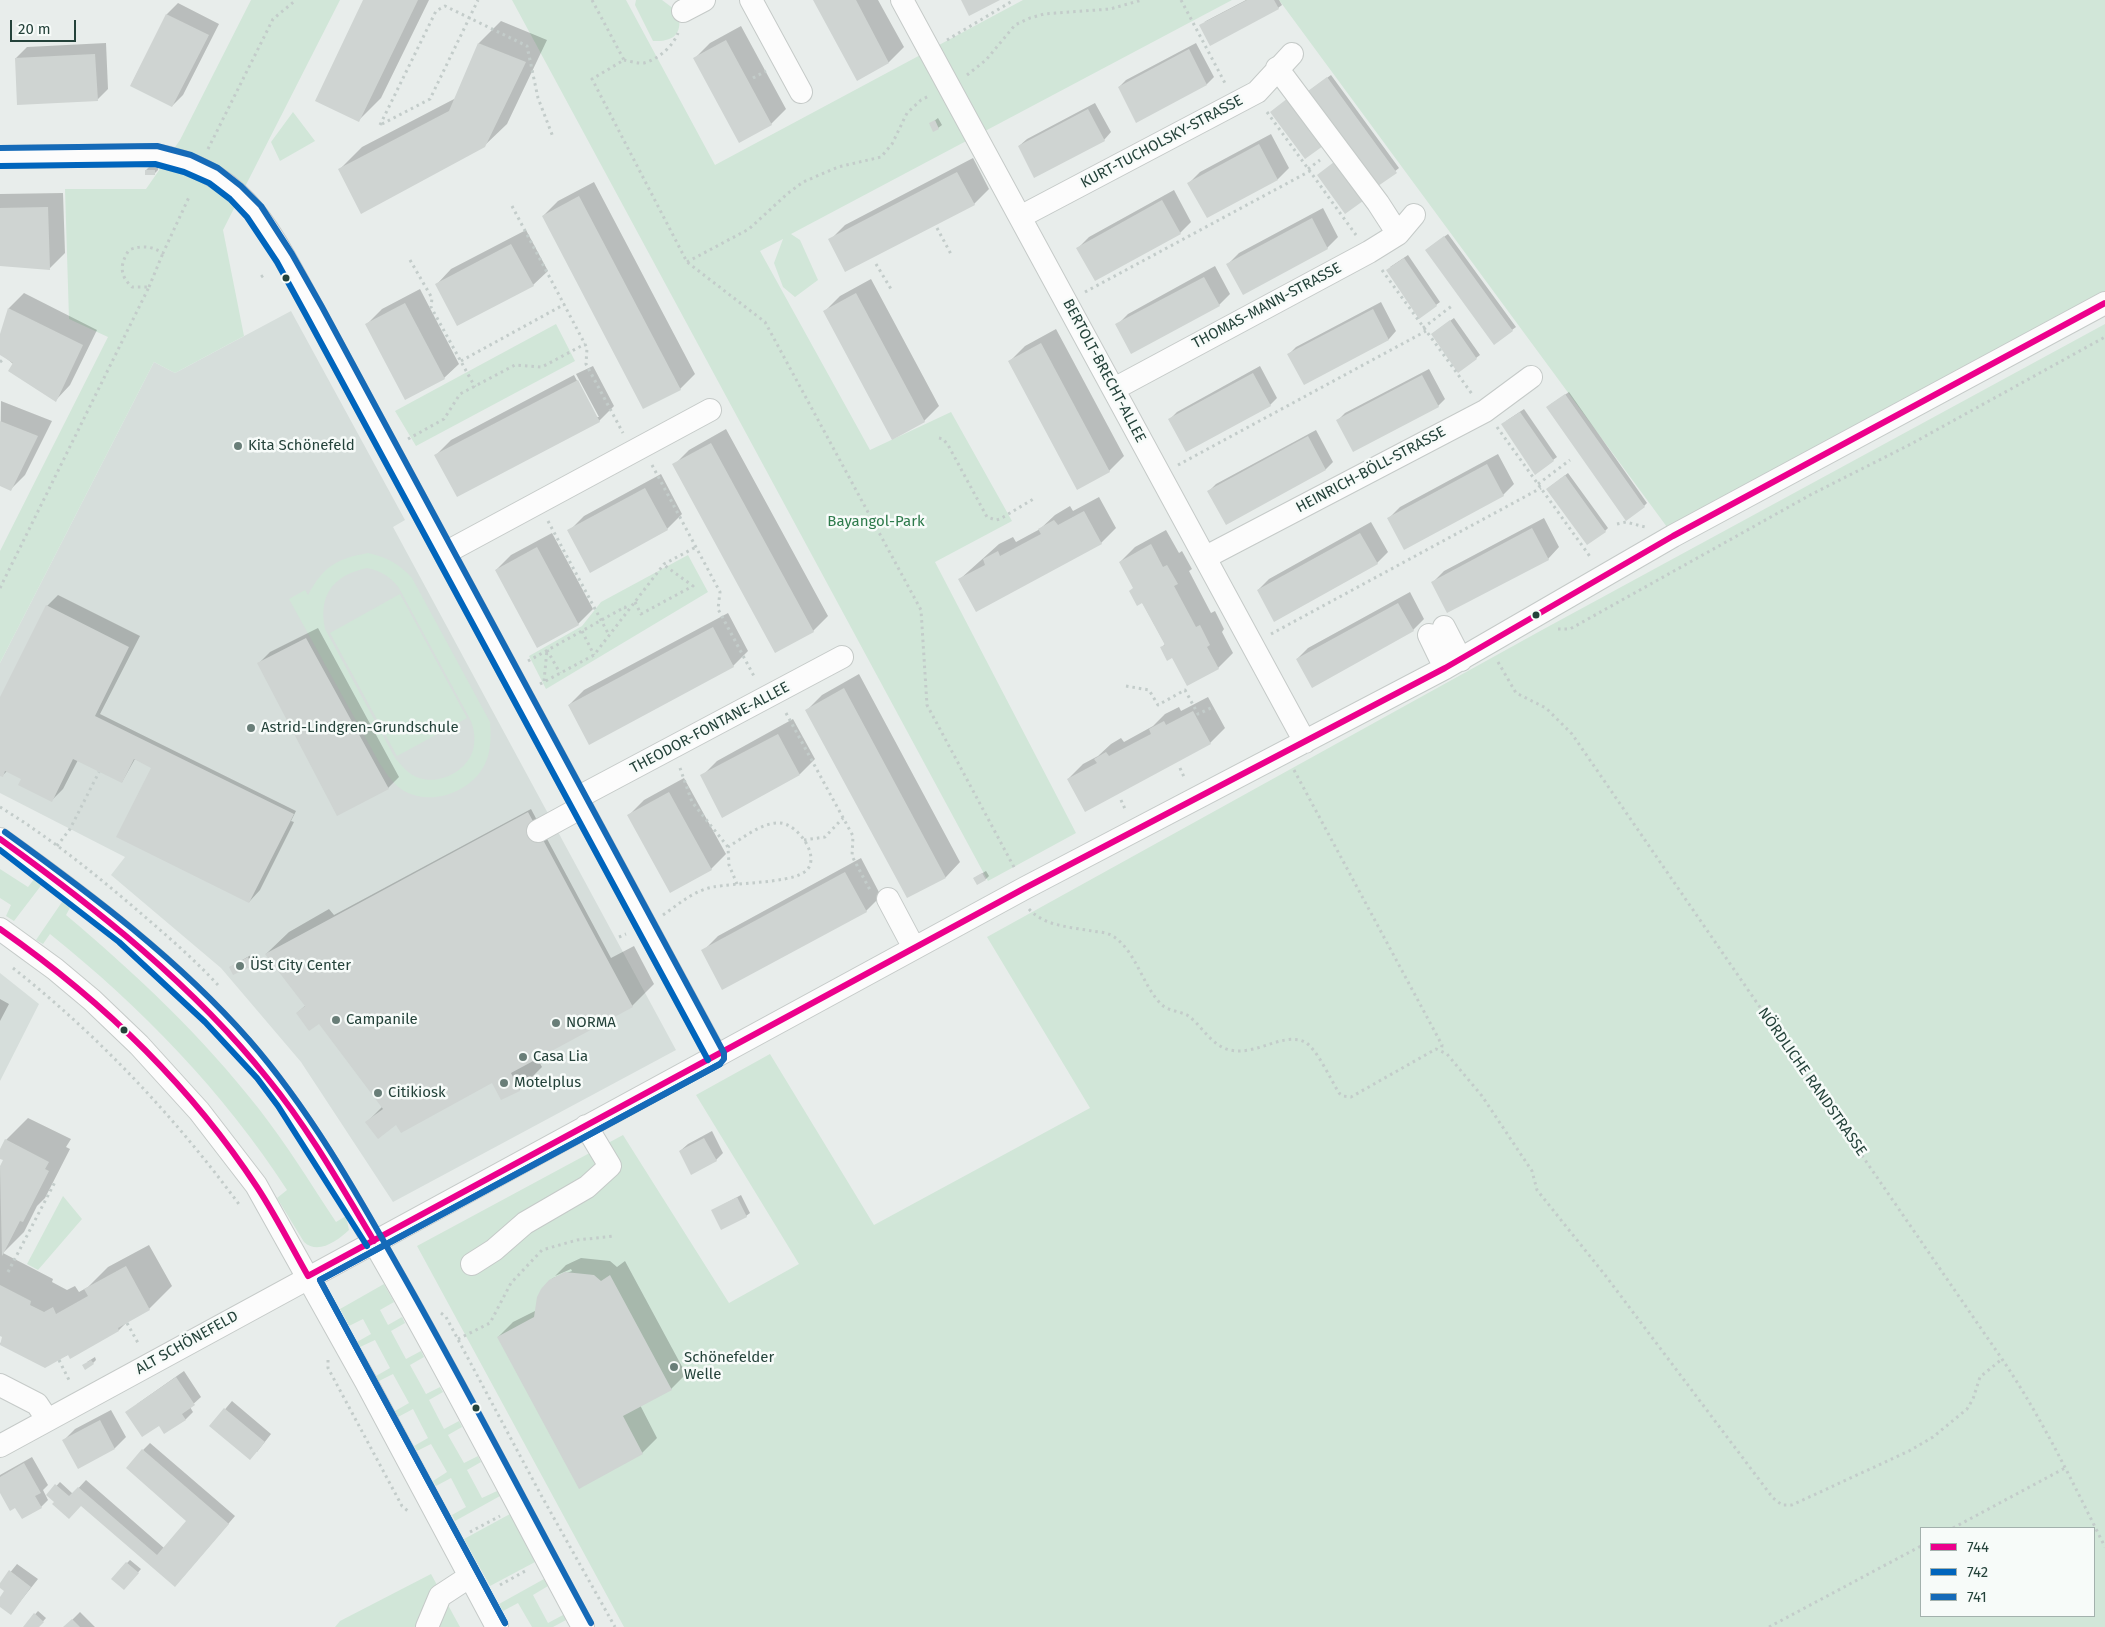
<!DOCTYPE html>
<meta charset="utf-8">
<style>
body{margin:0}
#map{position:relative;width:2105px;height:1627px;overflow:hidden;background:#e8edeb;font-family:"Fira Sans",sans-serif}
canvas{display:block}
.legend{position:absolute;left:1920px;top:1527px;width:175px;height:90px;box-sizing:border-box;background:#f7fbf9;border:1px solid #a3b1ad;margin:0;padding:6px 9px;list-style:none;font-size:15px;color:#24423a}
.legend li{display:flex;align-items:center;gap:10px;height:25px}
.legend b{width:25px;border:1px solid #a3b1ad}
.scale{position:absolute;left:10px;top:20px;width:66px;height:22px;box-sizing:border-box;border:2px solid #24423a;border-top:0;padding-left:6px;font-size:15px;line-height:18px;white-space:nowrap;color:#24423a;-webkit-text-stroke:4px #f7fbf9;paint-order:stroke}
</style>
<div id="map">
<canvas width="2105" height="1627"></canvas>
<ul class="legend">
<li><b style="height:6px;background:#ec008c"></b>744</li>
<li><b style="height:6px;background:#0065bd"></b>742</li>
<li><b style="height:6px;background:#156ab8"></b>741</li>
</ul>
<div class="scale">20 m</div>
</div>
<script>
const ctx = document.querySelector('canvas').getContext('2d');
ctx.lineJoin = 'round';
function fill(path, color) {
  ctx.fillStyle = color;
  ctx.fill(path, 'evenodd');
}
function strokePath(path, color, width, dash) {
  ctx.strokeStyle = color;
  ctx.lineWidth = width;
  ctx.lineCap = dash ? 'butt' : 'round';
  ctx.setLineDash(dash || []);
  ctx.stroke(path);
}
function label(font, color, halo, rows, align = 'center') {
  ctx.font = font + ' "Fira Sans",sans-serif';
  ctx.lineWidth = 5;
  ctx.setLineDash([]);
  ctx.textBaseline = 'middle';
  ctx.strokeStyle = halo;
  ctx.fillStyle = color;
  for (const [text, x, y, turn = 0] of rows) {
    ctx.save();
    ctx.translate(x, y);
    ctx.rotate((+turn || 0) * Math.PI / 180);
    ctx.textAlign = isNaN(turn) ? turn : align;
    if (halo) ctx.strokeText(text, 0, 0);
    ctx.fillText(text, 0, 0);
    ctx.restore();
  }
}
const built = new Path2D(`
 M291,311l114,209 -12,7 283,523 -283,152 -92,-140 -80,-94 -110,-93 14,-18 -125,-64v-130l154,-301 21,11z
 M0,973l39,31 -39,77z`);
const green = new Path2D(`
 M251,0h89l-117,230 21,106 -69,37 -21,-11 -154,301v-112l108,-214 -39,-18 -4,-130h81l34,-49z
 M512,0h114l89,165 308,-165h209l-441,234 9,6 18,40 -23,17 -12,-10 -9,-24 9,-24 -23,12 110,199 81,-38 61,109 -77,41 141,271 -88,48z
 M636,0h26l16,12c5,21 -3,30 -25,29l-18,-36z
 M1279,0h826v292l-438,235z
 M293,112l22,29 -35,20 -9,-19z
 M556,324l19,37 -159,85 -21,-35z
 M2105,324v1303h-1481l-207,-381 206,-111 106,168 70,-39 -103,-169 74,-41 104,171 216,-117 -103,-171 555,-307zM1921,1528h173v88h-173z
 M368,553c19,4 31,11 44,25l78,144c1,12 1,23 -2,34 -9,33 -53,51 -82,36 -12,-6 -19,-18 -26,-28l-91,-165 16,-9 3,5c16,-29 28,-36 60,-42zM367,568c14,3 23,8 32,20l71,131c4,9 6,20 3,31 -6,21 -33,35 -54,28 -10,-3 -17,-12 -24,-20l-70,-129c-7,-35 9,-54 42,-61z
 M688,555l20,37 -162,97 -17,-33 53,-30 19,-24z
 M400,594l67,124 -70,38 -67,-123z
 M0,869l28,18 7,-9 8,5 -29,38 -8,-5 5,-11 -11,-7z
 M64,899l8,5 -6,11c70,59 136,121 193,194 28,36 52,75 77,113l10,-6 3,14c-12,11 -31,25 -45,12l-27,-44 10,-8c-64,-99 -145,-182 -237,-256l-7,10 -7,-4z
 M63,1196l19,23 -44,51 -11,-6z
 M384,1284l10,18 -14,8 8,15 14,-8 3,6 -14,8 15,28 15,-8 3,6 -14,8 16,29 14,-7 3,5 -14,8 15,29 15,-8 3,6 -14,8 16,28 14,-7 3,6 -14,8 15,28 15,-7 3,5 -45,25 -3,-6 14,-8 -15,-29 -15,8 -3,-5 14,-9 -16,-28 -14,7 -3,-5 14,-8 -15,-29 -15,8 -3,-6 14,-8 -16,-29 -14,7 -3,-5 14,-8 -15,-28 -15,7 -3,-5 14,-8 -8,-15 -14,7 -9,-17z
 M510,1514l25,48 -45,24 -26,-47z
 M431,1574l29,53h-125l5,-6z
 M544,1579l4,7 -15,9 15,28 15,-8 3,5 -13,7h-21l-14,-24 -15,8 -4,-7z`);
const shadow = new Path2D(`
 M364,0h65l-48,98 -22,22z
 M815,0h63l26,47 -15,15 -32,17z
 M1246,0h33l3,5 -4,3 -74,14z
 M178,3l41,21 -36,71 -11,11 -41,-21 36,-71z
 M501,21l46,19 -40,84 -23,22 -144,23 22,-22 94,-49 23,-55z
 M741,26l45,83 -15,15 -76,-66 15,-15z
 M106,43l2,46 -11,11 -81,-42 11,-11z
 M1196,43l18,34 -7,7 -70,37 -18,-34 7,-7z
 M1331,75l68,93 -20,16 -66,-96z
 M1095,103l16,29 -7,8 -85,6 8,-7z
 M938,118l4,7 -4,3 -8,-4z
 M1271,134l18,34 -11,11 -71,37 -18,-33 11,-11z
 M973,158l16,31 -15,15 -144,36 15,-15z
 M149,167h9v3l-3,3 -9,-3z
 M594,182l101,192 -15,15 -137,-173 15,-15z
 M1174,190l17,32 -11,11 -84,46 -18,-31 11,-11z
 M63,193l2,60 -15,15 -50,-4v-70z
 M1323,208l15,29 -11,11 -84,45 -15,-29 11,-11z
 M526,230l22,41 -15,14 -96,-1 14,-15z
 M1448,234l68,93 -4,3 -82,-83z
 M1408,255l32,47 -20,15 -30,-50z
 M1215,266l15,28 -11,11 -102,20 11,-11z
 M871,279l68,127 -15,15 -99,-110 15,-15z
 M420,289l39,75 -15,14 -77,-54 15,-15z
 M24,293l73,37 -27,55 -14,15 -56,-47v-15l9,-30z
 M1381,302l15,29 -7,8 -85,44 -15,-29 7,-7z
 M1454,318l26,37 -21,16 -23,-40z
 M1056,329l68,127 -15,15 -99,-110 15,-15z
 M593,366l21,40 -15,15 -163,34 15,-15 123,-65 22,42h3l-23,-43z
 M1260,366l17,32 -7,7 -100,14 7,-7z
 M1429,369l16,30 -7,7 -100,14 7,-7z
 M1569,392l78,111 -3,3 -93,-102z
 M1,401l51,20 -27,54 -15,15 -10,-6z
 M1524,409l33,48 -4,3 -47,-39z
 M726,429l102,187 -15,15 -139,-166 15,-15z
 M1316,430l17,32 -7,7 -100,54 -17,-32 7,-7z
 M1498,454l16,30 -11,11 -114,23 11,-11z
 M1568,473l40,55 -3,3 -54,-45z
 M661,474l21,40 -15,15 -98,2 15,-15z
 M1099,497l17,31 -15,15 -141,36 39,-35 14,-7 3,5 24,-13 15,-14 15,-9 3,5z
 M1544,518l15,29 -11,12 -115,23 11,-11z
 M1371,522l17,30 -11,11 -119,27 11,-11z
 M1166,530l13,23 3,-2 10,18 -3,2 22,42 4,-2 9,18 -2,3 11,21 -15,15 -45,-12 -11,-9 3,-3 -45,-82 15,-15z
 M552,533l41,76 -15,15 -82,-54 15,-15z
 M1410,592l14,27 -11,11 -116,29 11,-11z
 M58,595l82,41 -40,78 196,97 -5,10 3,1 -34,68 -11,12 -97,-135 -17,-8 -13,23 -44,-22 -15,29 -11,11 -29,-22 -16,-7 -5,5 -2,-2v-74l47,-94z
 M728,613l20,38 -15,15 -164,39 15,-15z
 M318,628l81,149 -11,11 -129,-125 11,-11z
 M859,674l101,188 -14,15 -38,19 -101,-186 15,-15z
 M1208,697l17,31 -15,15 -142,36 15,-15 15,-8 13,-12 10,-6 3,4 29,-16 12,-12 14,-7 2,4z
 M793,719l22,40 -15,15 -98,2 15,-15z
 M684,778l42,76 -15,15 -82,-54 15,-15z
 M531,809l80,149 23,-12 20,38 -22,22 -95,52 5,9 -23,23 -26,-9 -97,42 -29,-1 16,-16 -64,-84 -22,-9 9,-8 -40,-51 23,-22 40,-23 5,6z
 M861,858l20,38 -15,15 -163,40 15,-15z
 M986,871l3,5 -3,3 -12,-1z
 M251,955l4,6 -4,4 -21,2z
 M0,999l9,5 -9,17z
 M28,1118l43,21 -5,8 4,2 -25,49 -8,8 -13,26 -21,21 50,26 -1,3 15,8 8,-4 4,6 9,-5 20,-20 41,-22 23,41 -23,23 -20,11 -10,10 -74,36 -45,-22 4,-7 -4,-2v-166l5,-9 -5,-3v-6l6,-11z
 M712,1131l11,22 -7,7 -36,-9 8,-7z
 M741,1195l9,18 -4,3 -33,-6z
 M581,1258l29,3 7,6 8,-6 61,113 -15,15 -31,16 17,33 -15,15 -144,-116 15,-15 24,-12 5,-20 11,-12 19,-7 -1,-2 -16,7 11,-11z
 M95,1357l1,3 -3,3 -6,-1z
 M184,1371l17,26 -11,10 3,5 -7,7 -22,14 -4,-9 -23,-20z
 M232,1401l39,33 -14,18 -46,-26z
 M111,1410l15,27 -11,11 -36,19 -15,-27 11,-11z
 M150,1443l85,73 -53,62 -101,-73 -25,-3 -8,-7 12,-13 13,12 13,-14 78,68 24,-27 -45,-71z
 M32,1457l16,28 -5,5 5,10 -7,7 -25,-1 -16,-16v-15z
 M130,1560l11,9 -14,16v-22z
 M17,1564l21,15 -27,34 -11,-8v-6l6,-8 -6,-6z
 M38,1611l8,7 -8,9h-14z
 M80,1612l15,15h-30z`);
const building = new Path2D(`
 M363,0h55l-59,122 -44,-21z
 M813,0h43l33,63 -32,18z
 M961,0h39l-31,16z
 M1247,0h27l5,9 -69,37 -11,-21z
 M166,14l43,21 -37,72 -42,-21z
 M726,40l46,85 -33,18 -46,-85z
 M478,43l48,19 -41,85 -124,67 -23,-45 111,-58z
 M1189,49l18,36 -71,38 -18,-36z
 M95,54l3,47 -81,4 -2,-47z
 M1327,77l70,96 -19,13 -70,-95z
 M1288,98l35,48 -18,13 -35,-47z
 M1088,109l17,32 -71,37 -16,-32z
 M935,120l4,9 -6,3 -4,-9z
 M1259,144l19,36 -71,38 -20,-35z
 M1334,162l29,39 -18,13 -28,-39z
 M145,170h10v5h-10z
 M957,172l18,33 -130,67 -17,-33z
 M579,196l102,194 -38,19 -101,-193z
 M1162,200l19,34 -86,47 -19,-33z
 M48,207l2,63 -50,-4v-58z
 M1312,218l16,31 -85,46 -17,-31z
 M1444,236l69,95 -19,14 -69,-95z
 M511,244l23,42 -77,40 -22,-42z
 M1404,258l33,48 -18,13 -33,-49z
 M1204,277l16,29 -89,48 -16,-30z
 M856,293l69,129 -33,18 -69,-129z
 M405,303l40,76 -40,21 -40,-76z
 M8,308l75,37 -27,57 -48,-31 5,-8 -13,-8v-21z
 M1373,309l16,31 -85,45 -17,-31z
 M1450,320l27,39 -19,14 -27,-39z
 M1041,343l69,129 -33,18 -69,-129z
 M1253,373l18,33 -85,46 -18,-33z
 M1422,375l17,32 -86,45 -17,-32z
 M578,380l22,42 -143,75 -23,-42z
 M1565,394l80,113 -19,14 -80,-114z
 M1520,412l34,49 -19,14 -34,-51z
 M0,421l38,15 -27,55 -11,-5z
 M1308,436l18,34 -100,55 -19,-34z
 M711,443l103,189 -39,21 -103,-189z
 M1487,464l17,32 -100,54 -17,-32z
 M1565,475l41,57 -19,13 -41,-56z
 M645,488l23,42 -78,43 -23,-43z
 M1084,511l18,33 -126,68 -18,-33 27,-14 -2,-6 15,-8 2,5 41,-22 -3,-5 16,-9 4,5z
 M1532,528l17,32 -102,53 -16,-31z
 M1360,533l18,31 -104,58 -17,-32z
 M1151,544l12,23 4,-2 11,19 -4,2 22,41 4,-2 10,20 -3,2 12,22 -32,17 -15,-28 -5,3 -7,-14 5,-2 -23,-42 -5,3 -8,-15 4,-3 -14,-26z
 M537,547l42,78 -42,23 -42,-78z
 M1398,603l16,28 -102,57 -16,-29z
 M46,605l83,42 -34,69 199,98 -45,89 -133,-66 35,-69 -17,-9 -12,24 -49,-24 -21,43 -34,-17 3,-6 -16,-8 -2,6 -3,-1v-79z
 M713,627l21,40 -145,78 -21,-40z
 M306,638l83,151 -52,27 -80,-153z
 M844,688l102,190 -39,20 -102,-188z
 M1193,711l18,33 -126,68 -18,-33 30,-16 -3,-4 12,-7 3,4 42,-22 -2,-5 15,-8 2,4z
 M778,734l22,41 -78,43 -22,-43z
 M669,792l43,78 -42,23 -43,-78z
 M528,812l105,195 -122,66 9,18 -19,9 -9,-17 -91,50 -5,-8 -18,14 -13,-17 18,-13 -64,-85 -10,7 -13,-18 9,-7 -40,-52z
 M845,872l22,40 -145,78 -21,-40z
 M982,873l4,7 -9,5 -4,-7z
 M248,957l4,9 -19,9 -4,-8z
 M704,1138l13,23 -26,14 -12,-24z
 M5,1139l44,23 -4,7 4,2 -26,51 -3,-1 -18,35 -2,-90 3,-6 -3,-1v-10z
 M737,1197l10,20 -26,13 -10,-20z
 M126,1266l24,44 -32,18 1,3 -49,28 -2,-4 -23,13 -45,-23 2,-8 -2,-1v-51l31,16 -1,4 14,7 9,-5 3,7 32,-18 -4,-7z
 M565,1272l29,3 7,6 9,-6 62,115 -49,26 20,38 -64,35 -82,-152 37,-20 3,-20 4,-8 8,-9z
 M91,1360l3,4 -9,6 -3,-5z
 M176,1377l19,28 -13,9 4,6 -22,14 -5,-8 -17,11 -17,-25z
 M224,1408l41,34 -15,18 -41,-34z
 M100,1420l15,29 -37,20 -16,-29z
 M142,1449l87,75 -54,63 -94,-81 -12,13 -17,-15 2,-2 -8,-7 9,-11 14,12 9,-9 79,68 29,-34 -60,-53z
 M24,1463l17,30 -6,3 7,12 -20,11 -7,-11 -5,3 -10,-18v-16z
 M126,1562l13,11 -15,17 -13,-11z
 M9,1570l22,17 -20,28 -11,-8v-10l4,-6 -4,-3v-5z
 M34,1613l10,9 -5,5h-16z
 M72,1619l8,8h-17z`);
const path = new Path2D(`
 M592,0l32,60 -32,19 95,183 78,60 156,288 6,95 88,164
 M1181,0l45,85
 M947,40l67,-40
 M624,60c6,1 14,4 20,3 15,-4 29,-17 34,-30
 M967,75l19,-15 29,-35 15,-7 14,-4 66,-5 32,-9
 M753,78l13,-7
 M1267,112l89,123
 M382,124l48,-25 48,-99
 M380,125l56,-114 9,-5 82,40 11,52 15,39
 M208,149l65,-130 23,-19
 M1308,169l12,-9
 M512,206l75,142 -1,16 37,69
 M937,228l15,28
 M410,260l22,38 -1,9 44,80
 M687,262l62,-33 38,-35 16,-12 35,-15 43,-10 11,-13 15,-31 14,-13 8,-4
 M876,264l15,25
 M1382,270l90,124
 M261,277l3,-2
 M149,287l14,-34
 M1085,292l225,-121
 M1423,328l30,-23
 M461,361l104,-57
 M0,362l5,-4
 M1497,427l94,131
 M939,438l4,1 5,6 39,72 9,3 4,-1 35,-21
 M408,439l36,-20 16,-25 55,-29 27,2 43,-23
 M652,465l68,127 -2,17 37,69
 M1178,465l248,-134
 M1538,484l32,-24
 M548,521l61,114
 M1617,524l9,-2 19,5
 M0,588l149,-301h-17c-13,-12 -12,-23 -3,-37 13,-5 22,-4 34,3l27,-58
 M635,602l6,12 52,-28 -29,-21
 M1558,629h12l242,-135 99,-50 194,-107
 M582,631l12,24
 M1271,634l270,-146
 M547,650l13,23
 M528,661l97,-54 2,5
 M1498,662l18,31 30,15 26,26 430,625c40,59 71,124 103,188
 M544,681l3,-31
 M540,684l54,-29 70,-91 32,-17
 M1126,686l23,4 9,15 27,-15 13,24 13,-6
 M786,713l67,123 -1,20 18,34
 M680,768l12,34 36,45 1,18 8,19
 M1180,768l4,9
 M1294,770l148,275 -1,6
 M1121,800l4,9
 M0,807c49,30 94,66 137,103 28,24 56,48 81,75
 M804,840l21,-3 18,-19
 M57,846l13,-17 29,-57
 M1029,909c15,17 41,18 63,22 6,1 13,1 19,4 25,14 31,51 51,70 7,6 17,6 25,10 11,7 20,23 33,31 29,17 61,-16 85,-4 12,7 26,38 34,51l4,3 8,1 85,-48 11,5 35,42 50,75 5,19 68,85 168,223 9,7h10l117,-54 24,-14 34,-28 6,-10 7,-22 22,-18
 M663,915c16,-11 30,-24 50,-28 21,-4 74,-4 90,-14 21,-12 -4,-49 -23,-50 -18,-1 -37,15 -52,24
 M619,937l7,-3
 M13,968c87,69 162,149 228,239
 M8,1272l47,-90
 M441,1313l5,4 95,178 74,132
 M127,1323l11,20
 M458,1339l32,-16 21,-40 31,-33 35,-10 38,-4
 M59,1360l10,20
 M328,1360v8l74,138 7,6
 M1953,1528l112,-60
 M470,1532l30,-16
 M500,1585l27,-15
 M1769,1627l152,-81`);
const minor = new Path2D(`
 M751,0l50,92
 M902,0l403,742
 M683,11l21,-11
 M1277,68l101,135 20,31
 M0,157l156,-2c92,16 117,83 158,156l402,745
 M1020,217l237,-125 35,-38
 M1114,389l255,-137 29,-18 16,-19
 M445,553l265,-143
 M1206,557l279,-146 46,-34
 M1444,627l17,33
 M1429,635l16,33
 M577,798l265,-141
 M538,831l44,-24
 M0,839c98,70 198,147 271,242 51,67 91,140 132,212 62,110 120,223 180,334
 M888,899l26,49
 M0,929l55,40 37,31 47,45 60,66 57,74 110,197 131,245
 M472,1264l22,-14 31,-27 62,-36 23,-21 -24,-40
 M0,1385l37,19 10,15
 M0,1446l1025,-558 420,-220 228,-132 432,-233
 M427,1627l13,-31 29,-19`);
const bus1 = new Path2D(`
 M0,839c97,70 193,146 268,240 41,50 73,107 106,162
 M0,929c100,70 190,156 257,258 19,29 34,59 51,89l717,-388 420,-220 228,-132 432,-233`);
const bus2 = new Path2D(`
 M0,166l155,-2 29,8 25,11 21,16 17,18 30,45 29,53 402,745
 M0,850l119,92 86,80 52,56 21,28 89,140
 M505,1623l-185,-343 400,-216`);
const bus3 = new Path2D(`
 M0,148l157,-2 34,9 27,13 23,18 20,20 31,48 30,53 402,746v6l-4,5 -400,216 185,343
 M5,832c87,63 173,127 244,208 60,69 106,150 151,230 66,116 127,235 191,353`);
const markers = [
 [286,278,4.5,"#24423a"],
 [238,446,5,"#697e78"],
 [1536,615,4.5,"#24423a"],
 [251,728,5,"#697e78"],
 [240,966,5,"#697e78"],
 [336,1020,5,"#697e78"],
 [556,1023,5,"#697e78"],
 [124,1030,4.5,"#24423a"],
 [523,1057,5,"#697e78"],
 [504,1083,5,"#697e78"],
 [378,1093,5,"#697e78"],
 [674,1367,5,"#697e78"],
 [476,1408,4.5,"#24423a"]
];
const streetNames = [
 ["KURT-TUCHOLSKY-STRASSE",1162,142,-28],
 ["THOMAS-MANN-STRASSE",1267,306,-28],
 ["BERTOLT-BRECHT-ALLEE",1104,371,62],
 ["HEINRICH-BÖLL-STRASSE",1371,470,-28],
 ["THEODOR-FONTANE-ALLEE",710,728,-28],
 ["NÖRDLICHE RANDSTRASSE",1812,1082,55],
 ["ALT SCHÖNEFELD",187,1343,-29]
];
const poiNames = [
 ["Kita Schönefeld",248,446],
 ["Astrid-Lindgren-Grundschule",261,728],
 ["ÜSt City Center",250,966],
 ["Campanile",346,1020],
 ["NORMA",566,1023],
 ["Casa Lia",533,1057],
 ["Motelplus",514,1083],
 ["Citikiosk",388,1093],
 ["Schönefelder",684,1358],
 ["Welle",684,1375]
];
const parkNames = [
 ["Bayangol-Park",876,522]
];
fill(built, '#d6dedb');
fill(green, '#d1e6d8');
fill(shadow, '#0003');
fill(building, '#cfd4d2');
strokePath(minor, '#c5cac8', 24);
strokePath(path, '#c3ccca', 3, [2.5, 4]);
strokePath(minor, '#fcfcfc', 22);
strokePath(bus1, '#ec008c', 6);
strokePath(bus2, '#0065bd', 6);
strokePath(bus3, '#156ab8', 6);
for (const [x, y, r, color] of markers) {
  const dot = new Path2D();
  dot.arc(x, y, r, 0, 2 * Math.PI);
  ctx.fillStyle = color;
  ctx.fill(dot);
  strokePath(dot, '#f7fbf9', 2);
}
label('15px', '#24423a', '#f7fbf9', streetNames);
label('15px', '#24423a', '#f7fbf9', poiNames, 'left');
label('15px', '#2d7a4b', '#f7fbf9', parkNames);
</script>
